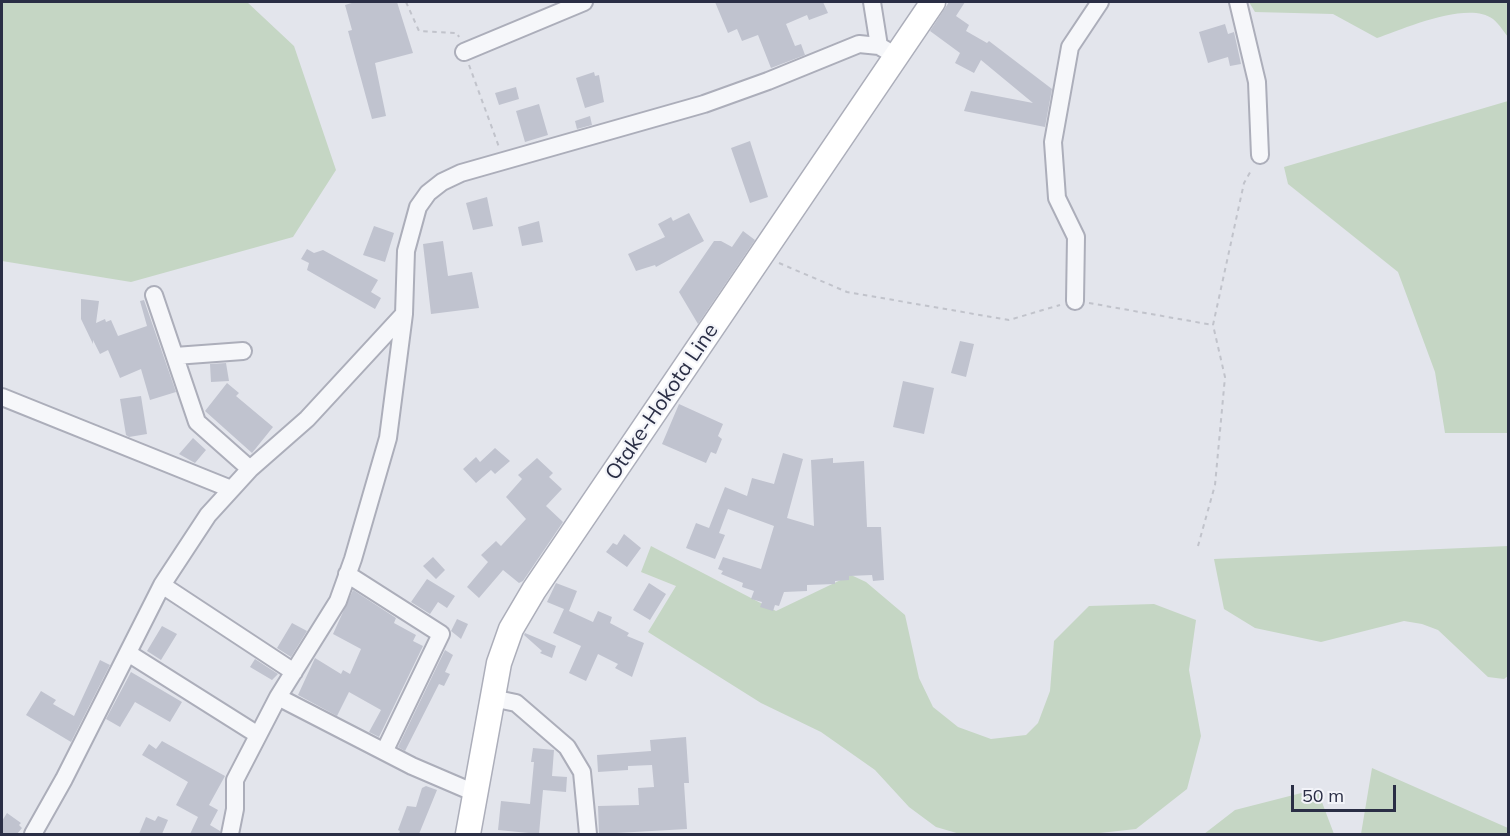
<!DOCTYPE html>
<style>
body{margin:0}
#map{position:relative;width:1510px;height:836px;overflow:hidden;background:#e3e5ec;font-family:Mulish,sans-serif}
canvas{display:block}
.frame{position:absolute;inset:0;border:3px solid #2a2e45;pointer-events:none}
.scale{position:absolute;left:1291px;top:785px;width:105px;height:27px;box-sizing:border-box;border:3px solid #2a2e45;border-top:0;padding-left:8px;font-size:18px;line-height:21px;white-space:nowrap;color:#2a2e45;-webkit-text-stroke:4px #f3f4f9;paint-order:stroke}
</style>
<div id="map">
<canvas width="1510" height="836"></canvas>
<div class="frame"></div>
<div class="scale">50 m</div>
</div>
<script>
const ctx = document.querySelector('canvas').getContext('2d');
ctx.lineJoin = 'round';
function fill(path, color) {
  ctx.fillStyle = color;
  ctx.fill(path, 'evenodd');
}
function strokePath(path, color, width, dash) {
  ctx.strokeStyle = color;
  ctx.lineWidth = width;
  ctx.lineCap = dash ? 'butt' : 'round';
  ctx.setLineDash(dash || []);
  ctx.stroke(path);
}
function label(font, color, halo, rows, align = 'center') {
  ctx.font = font + ' Mulish,sans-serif';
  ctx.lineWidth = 4.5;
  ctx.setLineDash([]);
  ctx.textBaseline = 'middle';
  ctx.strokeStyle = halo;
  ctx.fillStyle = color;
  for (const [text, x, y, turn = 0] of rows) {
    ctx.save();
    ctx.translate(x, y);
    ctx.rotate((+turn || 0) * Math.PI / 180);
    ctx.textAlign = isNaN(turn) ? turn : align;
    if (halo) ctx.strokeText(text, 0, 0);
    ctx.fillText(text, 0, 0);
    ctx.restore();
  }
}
const green = new Path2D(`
 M2,2h245l47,44 42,124 -43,67 -162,45 -129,-21z
 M1249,2h259v35c-4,-5 -9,-13 -15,-18 -25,-19 -90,10 -116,19l-44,-24 -78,-2z
 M1508,101v332h-63l-10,-61 -37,-100 -110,-88 -4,-17z
 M651,546l125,65 75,-36 15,7 39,33 14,63 14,29 25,20 33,12 35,-4 12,-12 12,-32 4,-50 35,-35 65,-2 42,16 -7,50 12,66 -14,53 -51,40 -45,5h-131l-24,-7 -27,-20 -34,-37 -54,-38 -60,-29 -113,-71 28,-46 -35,-14z
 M1508,546v130l-4,3 -16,-2 -50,-47 -16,-6 -18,-3 -83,21 -66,-14 -31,-19 -10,-50z
 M1372,768l136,60v6h-147z
 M1317,789l17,45h-130l31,-24z`);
const building = new Path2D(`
 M355,2h42l16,51 -38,10 11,53 -14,3 -24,-88 4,-1 -7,-25z
 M715,2h108l5,11 -19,7 -2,-5 -21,9 9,22 6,-2 4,11 -34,13 -13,-33 -16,6 -5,-12 -9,4z
 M949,2h16l-9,14 13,9 -3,6 21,12 2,-2 63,48 -7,38 -81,-16 7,-20 62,12 -52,-43 -7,13 -19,-10 5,-10 -30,-22z
 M1225,24l3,10 6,-2 7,32 -11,2 -2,-9 -20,6 -9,-31z
 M594,72l1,4 4,-1 5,27 -19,6 -9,-30z
 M516,87l3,12 -20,6 -4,-12z
 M539,104l9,31 -23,7 -9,-31z
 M590,116l2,9 -15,4 -2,-8z
 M750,141l18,56 -18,6 -19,-55z
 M487,197l6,29 -20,4 -7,-27z
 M689,213l15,28 -48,26 -1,-2 -19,6 -8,-17 37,-17 -7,-13 13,-7 2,4z
 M539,221l4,21 -21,4 -4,-19z
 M374,226l20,7 -9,29 -22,-7z
 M743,231l12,9 -57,84 -19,-32 35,-51h7l11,6z
 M443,241l5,35 24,-4 7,36 -48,6 -8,-70z
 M307,249l7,4 9,-3 55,30 -7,12 10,6 -6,11 -68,-39 2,-7 -8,-4z
 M81,299l18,2 -3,22 9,-4 1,3 5,-2 7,16 29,-10 -7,-25 4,-1 32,92 -26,8 -9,-31 -21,9 -12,-28 -8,4 -7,-14v4l-12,-25z
 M960,341l14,3 -8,33 -15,-4z
 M226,363l3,18 -18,1 -1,-18z
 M903,381l31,7 -10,46 -31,-7z
 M227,383l12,10 -3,3 37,31 -21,26 -47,-42z
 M141,396l6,38 -18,3 -3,-2 -6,-36z
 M679,404l44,20 -5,12 4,3 -6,15 -5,-2 -5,11 -44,-19z
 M193,438l13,12 -11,13 -16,-9z
 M495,448l15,13 -15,13 -4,-4 -15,13 -13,-14 13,-12 4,5z
 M783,453l20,6 -16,59 27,8 -3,-66 22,-2v5l31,-2 3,66h14l3,53 -11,1 -1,-6 -23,1v4l-14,1v3l-28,1v6l-23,1 -5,14 -4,-1 -2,6 -13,-4 2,-5 -11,-3 3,-8 -12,-4 1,-4 -22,-9 2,-3 -5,-2 5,-12 38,12 13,-43 -46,-17 -9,24 6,2 -10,24 -29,-11 10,-25 13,5 16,-41 22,9 5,-18 22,6z
 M537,458l16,15 -4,4 13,12 -16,17 17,16 -40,59 -4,2 -16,-13 -24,28 -12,-11 21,-25 -7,-7 15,-14 5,5 25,-27 -20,-22 16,-18 -4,-4z
 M624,534l17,14 -14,19 -21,-15 7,-9 4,2z
 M433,557l12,13 -9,9 -13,-13z
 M427,579l28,17 -8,12 -9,-6 -8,12 -19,-12z
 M556,583l21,8 -8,20 24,11 5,-11 14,6 -2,6 19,10 -2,3 17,7 -12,34 -17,-9 3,-4 -20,-10 -12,27 -17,-8 12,-27 -28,-13 11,-24 -17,-7z
 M649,583l17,11 -16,26 -17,-10z
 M353,590l43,28 -2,5 22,12 -3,6 10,5 -44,91 -10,-5 12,-22 -32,-18 -12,24 -39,-21 17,-37 26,16 2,-4 7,4 11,-25 -28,-15z
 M457,619l11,5 -7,15 -10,-8z
 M292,623l15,8 -16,26 -14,-9z
 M162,626l15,8 -16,26 -14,-9z
 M525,633l31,13 -4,12 -12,-5 2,-2 -18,-16z
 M445,650l8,5 -8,17 5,2 -6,12 -5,-2 -34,67 -7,-4z
 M255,659l23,15 -6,6 -22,-13z
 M100,660l10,5 -39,77 -45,-27 15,-24 15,9 -3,4 21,12z
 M131,672l51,30 -12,20 -35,-20 -15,25 -14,-8z
 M686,737l3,46h-5l3,46 -88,5 -1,-28 41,-1 -1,-17 16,-1 -2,-22 -24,1v4l-30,2 -1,-17 54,-4 -1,-11z
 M162,741l63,35 -16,29 9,5 -8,15 10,6v3h-30l8,-17 -22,-12 12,-23 -46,-27 7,-11 7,5z
 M533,748l21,2 -2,26 15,1 -1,15 -23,-2 -4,44 -41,-4 3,-29 29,3 4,-42h-3z
 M426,786l11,4 -18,44h-20l1,-3 -2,-1 9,-24 9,1 6,-19z
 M7,813l14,10 -2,2 3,3 -5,6h-15v-13z
 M158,816l10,4 -6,14h-23l7,-17 9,4z`);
const path = new Path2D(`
 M406,2l13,29 38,2 2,4
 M469,65l30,82
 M779,263l68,29 162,28 51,-15
 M1089,303l124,22
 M1198,546l17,-61 10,-108 -12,-52 31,-142 8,-14`);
const minor = new Path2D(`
 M872,2l7,44 7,4
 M1238,2l19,80 3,73
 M464,52l120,-50
 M154,295l43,127 53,47
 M1075,301l1,-64 -19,-39 -4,-56 17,-95 30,-45
 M175,356l68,-5
 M2,397l229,92
 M347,574l94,60 -56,116
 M162,585l132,87
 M128,653l130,82
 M278,697l134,69 63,27
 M492,698l24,5 51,44 15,25 6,62
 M33,834l31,-55 98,-194 46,-70 42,-46 57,-50 97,-105
 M230,834l5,-25v-29l43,-83 60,-96 15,-42 35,-121 16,-124 2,-63 12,-44 10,-14 14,-11 19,-9 243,-69 64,-23 91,-37 20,2`);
const secondary = new Path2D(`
 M468,834l31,-171 12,-34 23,-39 399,-588`);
const streetNames = [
 ["Otake-Hokota Line",662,402,-56]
];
fill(green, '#c5d6c4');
fill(building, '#c0c3cf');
strokePath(minor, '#acaeba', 20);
strokePath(secondary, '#acaeba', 27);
strokePath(path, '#c1c3cb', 2, [4.5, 4.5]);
strokePath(minor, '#f6f7fa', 16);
strokePath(secondary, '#fff', 24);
label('21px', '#2a2e45', '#f3f4f9', streetNames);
</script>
